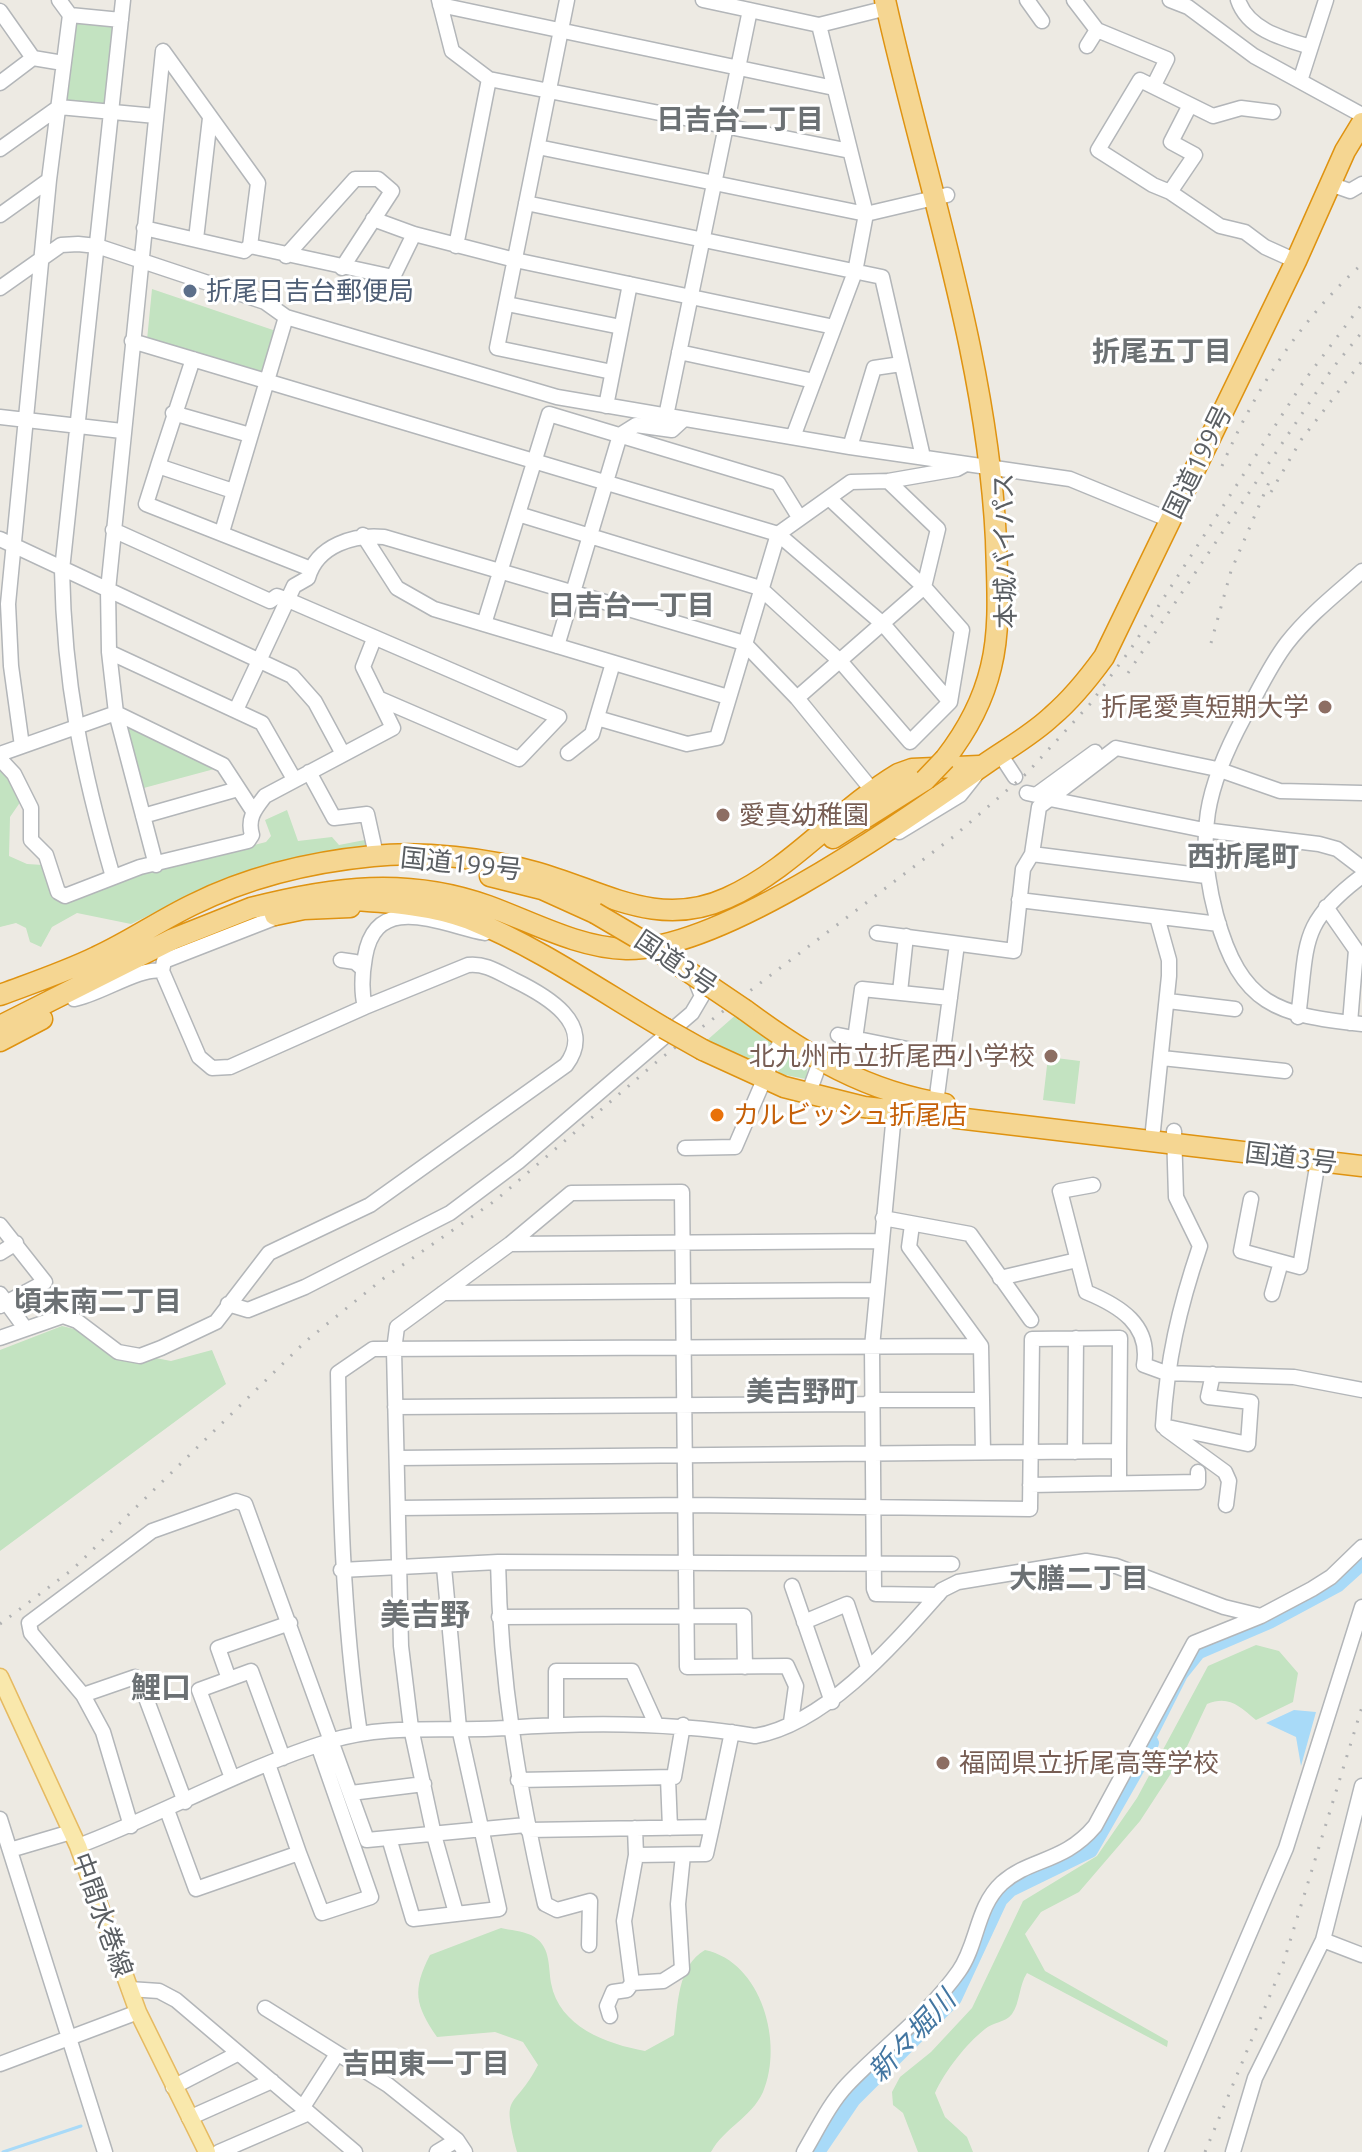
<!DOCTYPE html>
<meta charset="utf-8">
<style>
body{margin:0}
canvas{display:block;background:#edeae3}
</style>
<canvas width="1362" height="2152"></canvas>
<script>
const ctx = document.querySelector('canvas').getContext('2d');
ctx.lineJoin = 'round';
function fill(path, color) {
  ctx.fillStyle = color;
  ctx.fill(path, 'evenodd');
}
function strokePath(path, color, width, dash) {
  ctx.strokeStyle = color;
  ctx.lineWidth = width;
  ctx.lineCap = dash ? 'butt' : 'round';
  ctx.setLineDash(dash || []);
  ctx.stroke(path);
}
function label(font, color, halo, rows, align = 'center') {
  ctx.font = font + ' Ubuntu,"Noto Sans JP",sans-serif';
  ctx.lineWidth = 6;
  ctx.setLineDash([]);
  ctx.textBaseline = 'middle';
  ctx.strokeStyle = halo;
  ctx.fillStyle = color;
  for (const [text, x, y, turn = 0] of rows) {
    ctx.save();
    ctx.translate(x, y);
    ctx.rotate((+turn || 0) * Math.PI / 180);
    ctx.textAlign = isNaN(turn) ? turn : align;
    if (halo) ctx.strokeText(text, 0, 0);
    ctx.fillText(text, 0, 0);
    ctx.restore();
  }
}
const green = new Path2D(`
 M76,22l38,3 -6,80 -43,-4z
 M152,289l124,42 -14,41 -115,-32z
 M126,724l92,44 -78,21z
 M0,767l21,34 -11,16 -1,39 18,8 16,1 16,37 16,-2 49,-22 142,-36 5,-6 -6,-16 22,-10 11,31 34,-4 7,8 36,-7 3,11 -179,42 -68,33 -54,-11 -25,14 -11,20 -11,-5 -4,-14 -10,-5 -16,4z
 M738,1013l34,30 -12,23 -55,-24z
 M787,1053l21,13 -2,13 -26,-5 -4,-6 4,-13z
 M1048,1057l32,4 -5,43 -32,-4z
 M62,1326l41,10 32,18 36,7 41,-11 14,34 -226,167v-201z
 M1256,1645l23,6 19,22 -5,29 -37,18c-17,-14 -27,-25 -49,-16l-24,51 -43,66 -61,71 -38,20 -16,22 20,37 123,70 -1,6 -140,-74c-8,12 -7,30 -15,41 -7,9 -19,8 -27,15 -19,15 -40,42 -50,64l10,24 22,20 6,15h-55l-15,-39 -10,-8 -1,-13 8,-15 31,-25 41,-44 51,-107 74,-45 40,-58 71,-132z
 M501,1928c9,2 21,3 30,7 20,10 17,30 20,48 8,44 56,61 94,68l29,-16c4,-30 3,-69 31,-85 57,12 79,94 58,142 -12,26 -39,36 -52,60h-194c-16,-63 -4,-39 21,-87l-15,-23 -28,-10 -58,5c-22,-32 -25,-47 -7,-82z`);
const water = new Path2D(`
 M1362,1556v17l-20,18 -69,37 -70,30 -16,20 -43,85 -5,-3 53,-110z
 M1294,1710l22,2 -15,54 -5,-29 -30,-14z`);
const stream = new Path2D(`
 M3,2152l78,-26`);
const river = new Path2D(`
 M817,2152l36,-53 101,-101 46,-99 10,-10 80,-39 61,-107`);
const minor = new Path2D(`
 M439,0l13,51 37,28 361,72
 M567,0l-70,348 115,24
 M703,0l116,25 68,-17
 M1027,0l15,21
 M1074,0l23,30 70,29 -13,26
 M1170,0l18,7 66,49 108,59
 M1238,0c10,30 46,39 73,47
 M440,5l394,83
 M0,11l33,47
 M70,15l51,5
 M1087,46l10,-16
 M1300,81l26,-81
 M0,83l33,-25 30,5
 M1273,112l-32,-4 -28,8 -73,-36 -42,70 55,35 17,7 50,34 25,6 20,15 31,14
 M538,147l328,67 81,-19
 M0,149l59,-42 97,9
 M1330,184l20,7 12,-7
 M1170,192l25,-37 -24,-13 19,-37
 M526,203l356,74 41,180
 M0,215l49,-35
 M373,219l41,15 101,26 319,67
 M144,228l100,23 6,-5 143,31 21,-43
 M196,239l14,-121
 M456,246l33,-167
 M286,256l69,-77h23l14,12 -50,77
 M0,288l61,-43 17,-1 19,2 168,56 21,15 271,80 293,50 220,32 100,41
 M507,304l114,23
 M132,341l646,193 105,90 67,78
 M679,352l135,29
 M193,359l-35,107 75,25
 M606,406l24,-122
 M173,413l77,22
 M666,416l84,-406
 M0,417l122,14
 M793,437l62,-165 11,-58 -47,-189
 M850,447l24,-79 27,-4
 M158,466l-12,38 165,65
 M518,514l242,74 81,74 69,80 40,-40 12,-72 -38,-43 -95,-89
 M113,530l157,71 7,-5 11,4 271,117 -40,42 -139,-60
 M222,532l64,-215
 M363,535l34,53 37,21 294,88
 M0,539l292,137 23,26 28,52
 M1362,571c-26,23 -54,45 -75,72 -17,22 -29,49 -43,74 -38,70 -49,119 -28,198 25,91 61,100 146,109
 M484,624l65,-210 229,69 21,34
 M557,646l63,-211 16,-10 36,5 12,-11
 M109,652l153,71 32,56
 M797,698l127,-111 14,-58 -50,-48
 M236,710l58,-124 14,-8c9,-33 47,-44 76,-41l360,106 53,55 75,92
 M597,718l90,26 30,-6 61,-204 73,-52 37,-1 69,-12 9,-5
 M22,746l-11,-80 -3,-62 41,-424 21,-165 -11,-15
 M568,753l24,-19 21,-71
 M0,754l116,-41 107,52 30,46
 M1000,754l15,23
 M0,759l14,15 17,34v32l15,15 12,37 7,4 75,-29 108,-26 4,-6c-5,-17 3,-26 13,-39l128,-68 -30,-61 11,-28
 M309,772l25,46 33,-4 9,41
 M1027,793l9,2 59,-43
 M1050,799l154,31 115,14 18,5 25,19
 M143,816l95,-27
 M899,832l61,-37 15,-19
 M1032,854l174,22
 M156,865l-40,-152 -7,-61 -1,-62 55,-539 95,132 -8,63
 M113,877c-31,-107 -49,-195 -51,-307l61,-570
 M1019,900l200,24
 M1326,907l30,43 -6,73
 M282,915l-118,46 -2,10 37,86 13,11 18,-1 135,-60c-4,-16 -3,-33 0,-50 11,-66 75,-33 120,-24
 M877,933l137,18 9,-82 9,-15 7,-47 77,-59 101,21 63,22 82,2
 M341,960l14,2 8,7
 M900,992l6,-56
 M74,999c25,-4 67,-33 88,-28
 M1168,1001l67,8
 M1298,1017c10,-74 0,-93 64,-141
 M838,1035l104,21
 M855,1039l7,-50 88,9
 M1162,1058l123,13
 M808,1095l12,-33
 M895,1103l-23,244 2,242 2,5 62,1
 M936,1103l21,-159
 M1153,1130l16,-154v-16l-12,-43
 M1174,1131l2,66 24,49c-21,62 -33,114 -37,180l85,18 3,-42 -43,-5 5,-23
 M685,1148l50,-1 47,-109
 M1093,1185l-33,6 26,101c34,14 65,33 58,73l22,8 128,4 68,13
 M1251,1199l-10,52 59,16 18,-106
 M883,1218l87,16 61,86
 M0,1225l45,57 -45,24
 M912,1225l-3,22 72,99 2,106
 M510,1244l370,-3
 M0,1253l16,-10
 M1000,1278l77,-18
 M443,1293l432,-3
 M0,1294l25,34
 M1272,1294l9,-32
 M228,1304l20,6 57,-23 145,-74 68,-51 174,-149 10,-17 -7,-17
 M0,1338l63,-22 14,5 41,31 22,4 21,-8 55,-26 53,-69 101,-48 196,-140c31,-41 -21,-70 -52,-85 -16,-8 -29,-17 -46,-15l-103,42
 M395,1407l471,-3 6,-4h110
 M1166,1429l59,43 4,9 -3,24
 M1075,1452l1,-114
 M397,1458l633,-6 89,-1 1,-113 -88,1 -2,170 -342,-4 -290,3
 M1119,1482v-31
 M1030,1485l168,-3v-10
 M498,1562c2,117 21,228 47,342l12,6 33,-9 -1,44
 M341,1570l157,-8 454,2
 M792,1586l40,116
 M499,1617l245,-1 1,51
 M804,1622l43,-18 21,63
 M229,1679l-11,-31 72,-25
 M83,1695l52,-18 5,5 45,120
 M556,1725v-54h76l24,53
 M360,1734c-18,-120 -20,-239 -22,-361l35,-24 608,-3
 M268,1764l31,89
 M232,1778l-33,-88 52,-19 32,87
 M668,1778l2,50
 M518,1780l156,-3 9,-52
 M351,1793l73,-9
 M167,1810l29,79 103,-36 23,60 49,-16 -53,-152
 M0,1819l105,333
 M131,1826l-28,-94 -20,-37 -52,-62 -2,-10 123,-92 84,-30 9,3 122,336 159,-15
 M635,1828l1,27 70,-1 6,-27
 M528,1830l184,-3 20,-95
 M389,1838l24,81 86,-10 -40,-181 -15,-161
 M78,1846c85,-32 165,-78 252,-105 58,-18 117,-9 176,-13 83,-6 166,-6 249,8 71,-12 140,-93 187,-146l16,-8 128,-21 30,5 108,41 37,9
 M10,1850l61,-18
 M456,1913l-22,-78 -23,-107 -10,-82 -7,-296 3,-23 113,-83 61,-51 111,-1 5,475 100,-1 9,20 -5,36
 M1323,1940l39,15
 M632,1983l-8,-62 12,-66
 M129,1989l30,2 17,9 179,152
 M265,2008l123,77 69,55 8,12
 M610,2016l-3,-10 6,-14 14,-2 5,-7 31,-2 19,-12 -4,-65 5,-49
 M0,2064l138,-52
 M173,2087l64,-33
 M303,2107l34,-53
 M189,2118l83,-37
 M219,2152l90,-39
 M437,2152l20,-12
 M804,2152c13,-22 26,-49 43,-67 36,-38 82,-71 112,-114 19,-27 17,-64 43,-88 28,-25 62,-20 93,-57l99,-183 67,-27 51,-27 19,-12 31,-30
 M1156,2152l130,-304 76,-241
 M1233,2152l22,-74 68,-138 39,-154`);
const major = new Path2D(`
 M0,1677l78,169 60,166 69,140`);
const highway = new Path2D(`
 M885,0c40,179 102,356 111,540 1,41 5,87 -5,127 -8,34 -25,65 -46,92
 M833,838l92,-58
 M490,876l52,13 53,24
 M335,899c44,3 93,4 134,20 69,28 132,72 195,109
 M251,908c82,-21 156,-31 237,-2 44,16 91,42 138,43 97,2 281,-131 362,-187 22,-15 45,-28 64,-46 20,-17 36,-37 52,-59l192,-396 49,-110 17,-28
 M275,915l29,-6 46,-2
 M0,995c32,-12 65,-23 96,-38 33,-15 63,-36 96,-52 56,-28 119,-43 181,-49 51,-5 113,2 162,16 66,18 122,58 192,26 65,-29 111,-88 171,-124l14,-5 67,-3
 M745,1010c62,46 122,82 200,94
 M0,1026l173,-87 78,-31 12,-2
 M0,1041l42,-22
 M703,1050l81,37 80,20 498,59`);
const rail = new Path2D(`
 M1222,466c32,-75 79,-147 140,-202
 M1271,492l30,-52 61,-79
 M1211,643l20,-72 39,-91
 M1128,673l204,-304 30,-37
 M0,1624l73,-55 233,-228 78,-63 112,-78 164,-141 293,-222 74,-64 63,-69 40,-54 174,-269 58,-77
 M1205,2152l78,-188 79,-257`);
const highwayBridge = new Path2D(`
 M925,780l20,-21
 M595,913l51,30 99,67
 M664,1028l39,22`);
const markers = [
 [190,291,8,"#5c6f8a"],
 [1325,707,8,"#8d6e63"],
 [723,815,8,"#8d6e63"],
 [1051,1056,8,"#8d6e63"],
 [717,1115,8,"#e8710a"],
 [943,1763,8,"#8d6e63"]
];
const serviceNames = [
 ["折尾日吉台郵便局",206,291]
];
const streetNames = [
 ["国道199号",1198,462,-64],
 ["本城バイパス",1005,551,-91],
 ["国道199号",461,864,6],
 ["国道3号",676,963,34],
 ["国道3号",1291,1158,7],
 ["中間水巻線",102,1915,70]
];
const educationNames = [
 ["折尾愛真短期大学",1309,707],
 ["愛真幼稚園",739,815,"left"],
 ["北九州市立折尾西小学校",1035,1056],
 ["福岡県立折尾高等学校",959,1763,"left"]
];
const foodNames = [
 ["カルビッシュ折尾店",733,1115]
];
const neighbourhoodNames = [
 ["日吉台二丁目",740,120],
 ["折尾五丁目",1162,352],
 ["日吉台一丁目",631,606],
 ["西折尾町",1243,857],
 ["頃末南二丁目",98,1302],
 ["美吉野町",802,1392],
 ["大膳二丁目",1079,1579],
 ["吉田東一丁目",426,2064]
];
const waterNames = [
 ["新々堀川",912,2036,-47]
];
const quarterNames = [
 ["美吉野",425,1615],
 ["鯉口",161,1688]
];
fill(green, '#c3e3c1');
fill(water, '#a8daf8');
strokePath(stream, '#a8daf8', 3);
strokePath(river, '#a8daf8', 16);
strokePath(minor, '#b3b6b9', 17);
strokePath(major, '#e6ba62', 19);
strokePath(highway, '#df9311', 23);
strokePath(minor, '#fff', 14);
strokePath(major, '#f9e8ac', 16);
strokePath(highway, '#f5d692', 20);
strokePath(rail, '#b1b2b3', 3, [2, 10]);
strokePath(highwayBridge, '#df9311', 23, []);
strokePath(highwayBridge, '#f5d692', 20);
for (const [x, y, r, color] of markers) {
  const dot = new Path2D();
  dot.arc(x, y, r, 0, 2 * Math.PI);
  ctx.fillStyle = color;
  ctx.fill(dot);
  strokePath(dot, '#fff', 3);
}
label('26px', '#4e5e75', '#fff', serviceNames, 'left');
label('26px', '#5b5f63', '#fff', streetNames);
label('26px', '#785e54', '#fff', educationNames, 'right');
label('26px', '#c56008', '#fff', foodNames, 'left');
label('bold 28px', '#6c7174', '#fff', neighbourhoodNames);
label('italic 28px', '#4376a1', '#fff', waterNames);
label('bold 30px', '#6c7174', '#fff', quarterNames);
</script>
